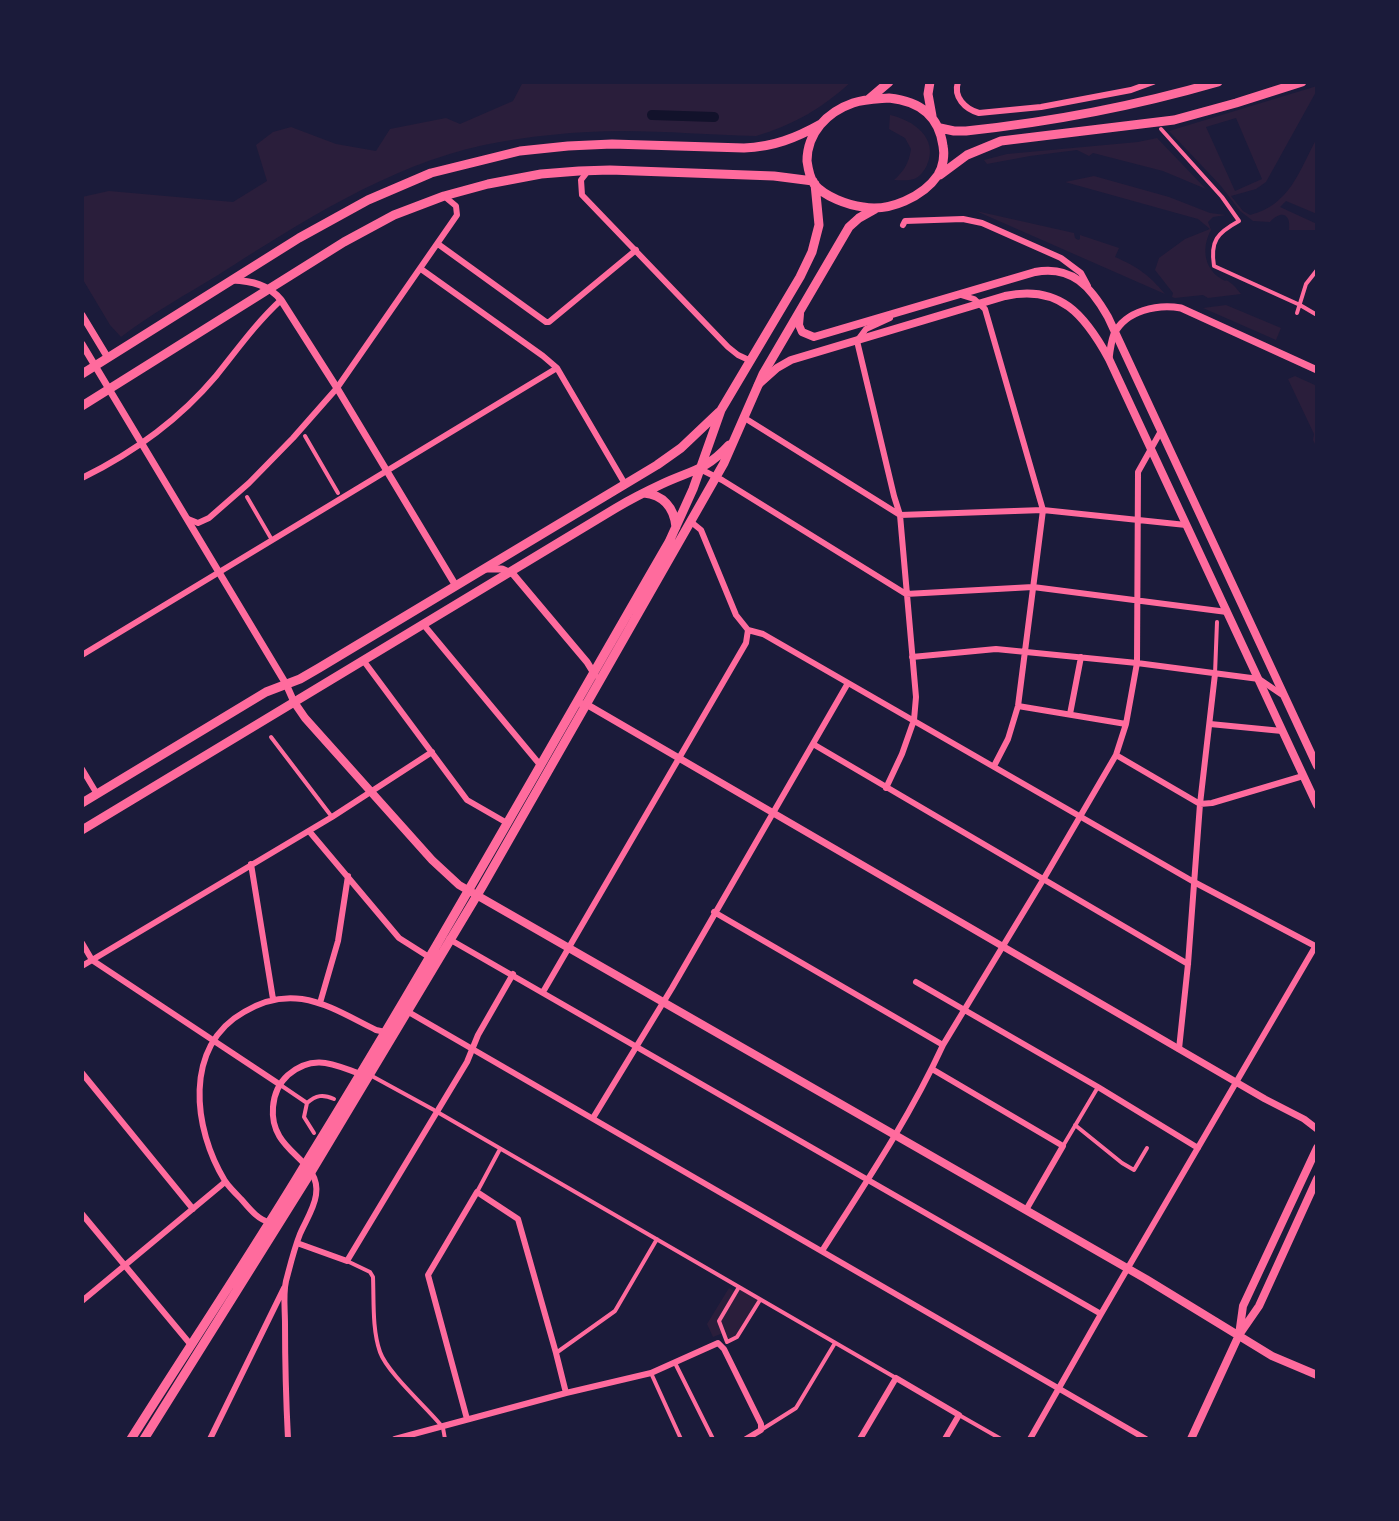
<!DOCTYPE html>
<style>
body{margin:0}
#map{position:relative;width:1399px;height:1521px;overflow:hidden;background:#1b1b3a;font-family:Cabin,sans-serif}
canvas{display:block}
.frame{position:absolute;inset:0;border:84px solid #1b1b3a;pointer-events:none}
</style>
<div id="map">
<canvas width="1399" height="1521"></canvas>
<div class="frame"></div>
</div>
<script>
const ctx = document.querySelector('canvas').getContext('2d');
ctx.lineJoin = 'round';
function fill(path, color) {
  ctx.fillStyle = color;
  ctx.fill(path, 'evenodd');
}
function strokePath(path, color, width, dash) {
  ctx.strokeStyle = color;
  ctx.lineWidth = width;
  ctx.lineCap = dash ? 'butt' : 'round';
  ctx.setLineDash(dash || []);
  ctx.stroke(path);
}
const green = new Path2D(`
 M523,82h328c-27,25 -59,44 -95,54 -45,-1 -89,-5 -134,-5 -45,0 -93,5 -138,14 -97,21 -184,78 -266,130 -33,20 -67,39 -97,62l-11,-12 -28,-47v-81l27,-6 124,11 34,-21 -11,-36 17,-13 18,-5 45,17 40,7 14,-22 56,-11 14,6 53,-23z
 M1317,86v4l-51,92 -10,7 -25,7 12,15 7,4c40,-10 49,-44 67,-77v76l-31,-13 -6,6 37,17v6h-28c2,-17 -8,-20 -19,-8l-17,-1 -13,-10 -19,-25 -52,-55zM1236,118l26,61 -27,12 -29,-64z
 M890,115c23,5 49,23 37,50 -3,6 -7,12 -13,14 -6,2 -14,1 -20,1 10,-9 15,-17 17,-31l-6,-11 -16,-9z
 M1157,138l49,51 -43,-18 -70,-18 -4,3 -12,-6 -47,6 -43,8 -3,-4 23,-6 131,-12z
 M1094,176l75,21 41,16 16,2 -13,2 -5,5 3,8c-9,16 -8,37 9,48 9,6 3,-1 12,6 4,3 6,7 9,10l-33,4 -5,-3 -28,3 -3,-1 1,-4 -18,-23 4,-12 26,-19 25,-10 -12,-10 -133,-37z
 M976,211l98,22 1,5 3,2 2,-1v-4l39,13 -4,9c23,10 34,18 50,37z
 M1226,305l55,23 -5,12 -73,-32z
 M1295,376l22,10v62l-4,-8 1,-6 -26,-55z
 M739,1287l22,12 -24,38 -10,5 -4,-9 -10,4 -6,-13 22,-36 7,4z`);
const canal = new Path2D(`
 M652,115l62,2`);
const pedestrian = new Path2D(`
 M1161,129l61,68 17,24c-22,12 -29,20 -25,45l86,39 17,10
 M1297,313l9,-29 11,-14
 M305,436l33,57
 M247,497l25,43
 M1215,674l2,-52
 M271,737l61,80
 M370,1075l64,35
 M279,1084l28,19
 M439,1113l457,265
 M1075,1125l47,38 12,7 13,-22
 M314,1133l-10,-16 3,-14c9,-8 16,-9 27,-4
 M1063,1146l35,-59
 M477,1192l23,-43
 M347,1261l23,11 3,5c1,24 -1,52 7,75 7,20 45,54 60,72
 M727,1342l-8,-21 20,-34
 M727,1342l10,-5 23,-37
 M556,1353l59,-42 42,-72
 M675,1363l38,76
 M651,1373l30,66
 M959,1415l42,24
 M443,1428l2,11
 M761,1430l35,-22 39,-65`);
const minor = new Path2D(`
 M958,82c-5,15 7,27 21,31l62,-6 90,-17 22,-8
 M588,171l-7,9 1,15 146,152 10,8 13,6
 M903,225l2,-4 58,-2 19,4 79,35 20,15 7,13
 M438,244l108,78h3l87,-72
 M421,269l122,87 14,12 68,116
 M961,295l13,4 11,10 58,201 -25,196 -10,33 -14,27
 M743,417l157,98 143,-5 143,15
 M700,469l22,11 184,114 127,-7 194,25
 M82,478c51,-25 97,-58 134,-102 21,-26 40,-53 65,-76
 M188,519l10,4 11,-5 40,-35 44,-45 44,-50 120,-173 -1,-9 -12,-10
 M690,521l11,9 35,85 12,15
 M423,624l118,142
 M748,630l15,4 431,248 123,65
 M82,655l475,-287
 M912,657l84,-8 141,14 122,16 22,15
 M363,660l104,140 40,23
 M1018,706l108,18
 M1070,714l11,-57
 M1210,724l72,7
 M813,744l375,220
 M1116,755l84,49 12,-1 91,-27
 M82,769l15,25
 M886,788l16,-34 12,-34 2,-23 -16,-182 -6,-19 -37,-155 9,-12 24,-11
 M309,831l90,107 30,19
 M251,864l22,135
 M714,912l229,133
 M449,939l652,375
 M82,943l10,17 187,124
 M82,966l250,-149 100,-65
 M916,982l182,105 100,61
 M543,992l203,-349 2,-13
 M320,1003l18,-62 10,-65
 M405,1010l741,429
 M1179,1049l9,-85 12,-160 15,-130
 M932,1069l131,77 -37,64
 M82,1073l111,136
 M593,1118l79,-130 176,-305
 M82,1214l109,131
 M269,1222c-12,-3 -20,-14 -28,-23 -6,-6 -12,-12 -16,-18 -32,-52 -42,-135 19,-169 18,-11 37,-16 58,-13 26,4 51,20 74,31l9,2
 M297,1243l50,18 120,-199 11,-27 35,-61
 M822,1251c43,-67 88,-134 121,-206l100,-165 73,-125 10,-31 11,-61 1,-191 23,-41
 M82,1301l143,-119
 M467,1419l-39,-144 49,-83 41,27 38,134 10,40
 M210,1439l74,-151
 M288,1439c-2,-39 -3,-77 -3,-115 0,-14 -2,-30 1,-43 4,-15 8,-32 14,-47 5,-12 14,-25 16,-39 6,-37 -47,-41 -43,-88 1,-13 5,-23 15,-32 26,-22 46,-10 73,-1
 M395,1439l171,-46 85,-20 67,-30 6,6 37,75v6l-15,9
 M860,1439l36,-61 63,37 -14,24
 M1030,1439l71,-125 214,-367`);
const tertiary = new Path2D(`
 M232,280c20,1 37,5 49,20l56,88 119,198
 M82,315l26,43
 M82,344l204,340 8,18
 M1109,359c1,-9 2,-17 5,-25 12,-24 44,-30 67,-26l136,62
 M485,569h17l11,5 74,88 8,13
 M582,704h4l679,395 39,20 13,10`);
const secondary = new Path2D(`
 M800,314l-1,11 3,7 12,5 221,-65c37,-7 56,15 73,45l209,449
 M758,385l19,-17 14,-8 214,-64c55,-12 80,19 104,63l208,446
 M294,702l11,16 127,142 27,25 687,394 126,77 45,19
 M1239,1335l4,-29 74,-158
 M1191,1439l48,-104 20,-29 58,-127`);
const primary = new Path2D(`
 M930,82l-2,12 4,22
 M889,98c30,3 50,17 54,48 2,9 0,21 -5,29 -15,22 -49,37 -75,32 -15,-2 -38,-10 -49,-23 -4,-6 -6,-16 -7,-23 0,-28 20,-49 46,-58 12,-4 24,-4 36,-5z
 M869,99l20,-17
 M940,128l14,3h12c85,-9 169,-25 252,-49
 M940,175l27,-20 34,-14 173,-21 62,-17 66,-21
 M82,374l217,-136 69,-38 63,-27 89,-22 48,-5 44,-2 132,4c29,-1 52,-10 77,-24
 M82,406l262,-164 50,-27 50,-19 44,-12 53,-10 38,-3 31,-1 164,6 39,5
 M644,493c19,2 30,14 32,34
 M82,803l184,-111 34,-13 19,-11 338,-203 24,-17 38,-36
 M82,830l534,-322c15,-9 31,-17 46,-24 30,-14 43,-13 67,-39
 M131,1439c58,-92 119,-183 175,-276 126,-204 243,-414 363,-621l24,-53 28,-79 79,-133 12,-25 7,-27 -4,-41
 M144,1439l167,-267 171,-285 242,-424 39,-89 86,-147 10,-9 16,-9`);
fill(green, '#2a1e3b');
strokePath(canal, '#12122b', 10);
strokePath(pedestrian, '#ff6b9d', 4);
strokePath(minor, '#ff6b9d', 6);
strokePath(tertiary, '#ff6b9d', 7);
strokePath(secondary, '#ff6b9d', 8);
strokePath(primary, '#ff6b9d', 9);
</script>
